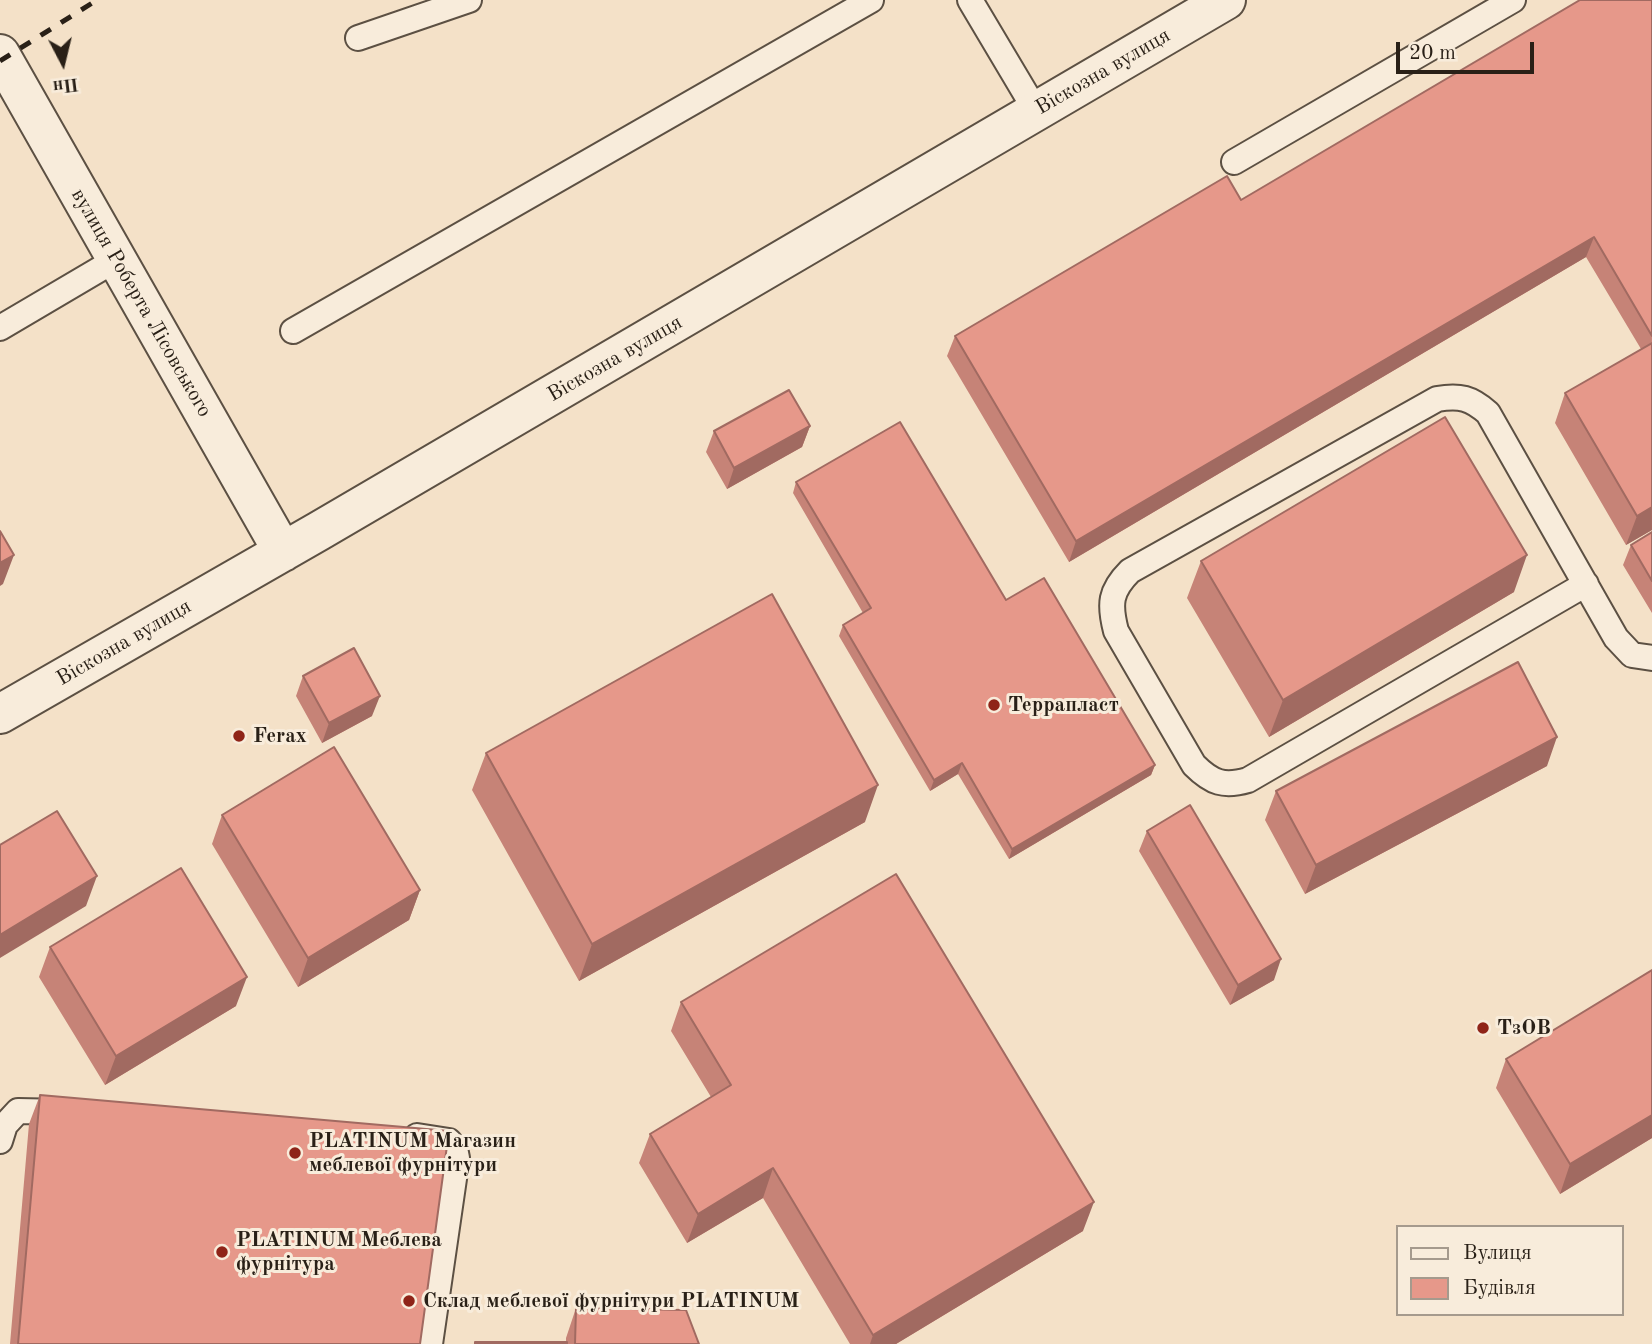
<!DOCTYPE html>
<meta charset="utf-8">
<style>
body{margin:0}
#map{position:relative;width:1652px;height:1344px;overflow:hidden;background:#f4e1c8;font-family:"Old Standard TT",serif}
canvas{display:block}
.legend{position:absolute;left:1396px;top:1225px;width:228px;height:91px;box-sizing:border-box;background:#f8ecdb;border:2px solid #a59a8d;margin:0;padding:9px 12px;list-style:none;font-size:21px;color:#292017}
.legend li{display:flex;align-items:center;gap:14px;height:35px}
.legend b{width:35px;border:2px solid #a59a8d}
.north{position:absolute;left:28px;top:28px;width:70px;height:70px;-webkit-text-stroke:5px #f8ecdb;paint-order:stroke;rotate:173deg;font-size:19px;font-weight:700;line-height:28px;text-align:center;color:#292017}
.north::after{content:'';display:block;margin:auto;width:24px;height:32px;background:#292017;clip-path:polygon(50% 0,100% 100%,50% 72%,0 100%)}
.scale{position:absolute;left:1396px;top:42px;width:138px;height:32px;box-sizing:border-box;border:4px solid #292017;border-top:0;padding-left:9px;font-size:21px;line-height:24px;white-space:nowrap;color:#292017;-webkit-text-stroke:5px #f8ecdb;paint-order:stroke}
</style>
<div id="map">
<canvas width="1652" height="1344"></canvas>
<ul class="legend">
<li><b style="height:9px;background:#f8ecdb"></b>Вулиця</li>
<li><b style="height:19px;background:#e6988a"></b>Будівля</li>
</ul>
<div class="north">Пн</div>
<div class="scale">20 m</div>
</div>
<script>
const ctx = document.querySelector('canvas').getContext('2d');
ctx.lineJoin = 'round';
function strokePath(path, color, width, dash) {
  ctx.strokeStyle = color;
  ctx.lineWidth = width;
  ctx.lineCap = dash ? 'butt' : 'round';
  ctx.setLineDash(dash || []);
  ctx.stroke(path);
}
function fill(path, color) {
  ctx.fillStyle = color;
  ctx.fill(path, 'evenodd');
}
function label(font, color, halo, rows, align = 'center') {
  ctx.font = font + ' "Old Standard TT",serif';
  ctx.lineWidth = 6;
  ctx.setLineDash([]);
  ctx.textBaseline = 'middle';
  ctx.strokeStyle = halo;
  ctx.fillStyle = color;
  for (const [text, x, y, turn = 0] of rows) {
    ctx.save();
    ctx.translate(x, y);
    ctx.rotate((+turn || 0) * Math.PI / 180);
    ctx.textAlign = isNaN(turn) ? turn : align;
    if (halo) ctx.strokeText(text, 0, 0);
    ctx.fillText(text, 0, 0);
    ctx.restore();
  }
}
const service = new Path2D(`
 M970,0l66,111
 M358,38l111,-38
 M1234,162l279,-162
 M0,328l117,-69
 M293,331l578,-331
 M1586,584l-338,196c-24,7 -36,3 -54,-15l-78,-134c-7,-27 -6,-40 14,-60l307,-172c23,-4 34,-1 51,14l128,225 16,17 20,3
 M417,1136l32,5 6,7 2,10 -27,186
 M0,1141l5,-16 13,-14 48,1`);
const minor = new Path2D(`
 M0,54l283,498
 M0,714l319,-183 907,-531`);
const rail = new Path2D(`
 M0,61l97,-61`);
const wall = new Path2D(`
 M1652,0v530l-26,15 -71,-122 10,-30 76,-44 -55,-92 -517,305 -122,-206 8,-20 286,-136z
 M810,426l-8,21 -75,42 -21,-37 8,-21z
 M796,482l210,118 149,165 -4,10 -142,84 -51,-85 -28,17 -91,-155 4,-11 20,-12 -70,-120z
 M1652,532v81l-29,-48 8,-20z
 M1201,561l313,31 -245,145 -82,-139z
 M303,676l69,40 -50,27 -26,-47z
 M486,753l379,69 -286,159 -107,-191z
 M1547,766l-242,128 -40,-74 11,-29z
 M222,815l198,75 -11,30 -111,67 -86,-143z
 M1147,831l127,149 -44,25 -91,-154z
 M50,947l186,59 -131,79 -66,-108z
 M1652,970v168l-92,56 -64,-106 10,-29z
 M681,1002l402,229 -187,113h-46l-87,-146 -76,45 -48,-80 11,-29 61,-37 -40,-66z
 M40,1095l380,249h-410l19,-220z
 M576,1308l123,36h-225l1,-2h91v-4z`);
const shadedWall = new Path2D(`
 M1594,237l-8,20 -517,305 7,-21z
 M810,426l-8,21 -75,42 7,-21z
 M1652,507v23l-26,15 11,-29z
 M14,555l-11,29 -3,2v-23z
 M1527,555l-13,37 -245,145 14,-37z
 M380,696l-8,20 -50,27 7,-20z
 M1557,737l-10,29 -242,128 11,-29z
 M962,763l-4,11 -28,17 4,-11z
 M1155,765l-4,10 -142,84 3,-10z
 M878,785l-13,37 -286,159 13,-37z
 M97,876l-11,30 -86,52v-23z
 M420,890l-11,30 -111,67 10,-29z
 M1281,959l-7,21 -44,25 8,-20z
 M247,977l-11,29 -131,79 11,-29z
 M1652,1115v23l-92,56 10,-30z
 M773,1168l-10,30 -76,45 11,-29z
 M1094,1202l-11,29 -187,113h-26l3,-9z`);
const building = new Path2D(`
 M1580,0h72v336l-58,-99 -518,304 -121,-205 272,-160 14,24z
 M1652,343v164l-15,9 -72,-123z
 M789,390l21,36 -76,42 -20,-37z
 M1445,417l82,138 -244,145 -82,-139z
 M900,422l106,178 38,-22 111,187 -143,84 -50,-86 -28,17 -91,-155 28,-17 -75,-126z
 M0,531l14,24 -14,8z
 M1652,532v49l-21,-36z
 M772,594l106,191 -286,159 -106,-191z
 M354,648l26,48 -51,27 -26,-47z
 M1518,662l39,75 -241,128 -40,-74z
 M334,747l86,143 -112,68 -86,-143z
 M1190,805l91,154 -43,26 -91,-154z
 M57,811l40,65 -97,59v-90z
 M181,868l66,109 -131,79 -66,-109z
 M896,874l198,328 -221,133 -100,-167 -75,46 -48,-80 81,-49 -50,-83z
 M1652,970v145l-82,49 -64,-105z
 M40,1095l409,36 -29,213h-402z
 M576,1308l110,2 13,34h-124z
 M475,1342h92v2h-92z`);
const markers = [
 [994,705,7,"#8f2418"],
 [239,736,7,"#8f2418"],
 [1483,1028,7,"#8f2418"],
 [295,1153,7,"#8f2418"],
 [222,1252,7,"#8f2418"],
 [409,1301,7,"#8f2418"]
];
const streetNames = [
 ["Віскозна вулиця",1103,72,-30],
 ["вулиця Роберта Лісовського",141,303,60],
 ["Віскозна вулиця",615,359,-30],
 ["Віскозна вулиця",124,643,-30]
];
const poiNames = [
 ["Террапласт",1008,705],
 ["Ferax",253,736],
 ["ТзОВ",1497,1028],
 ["PLATINUM Магазин",309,1141],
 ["меблевої фурнітури",309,1165],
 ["PLATINUM Меблева",236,1240],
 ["фурнітура",236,1264],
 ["Склад меблевої фурнітури PLATINUM",423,1301]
];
strokePath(service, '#5c5043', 28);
strokePath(minor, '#5c5043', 42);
strokePath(service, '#f8ecdb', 24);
strokePath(minor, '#f8ecdb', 38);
strokePath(rail, '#292017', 5, [12, 12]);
fill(wall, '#c68377');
fill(shadedWall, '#a16a61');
fill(building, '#e6988a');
strokePath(building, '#a16a61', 2);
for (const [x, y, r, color] of markers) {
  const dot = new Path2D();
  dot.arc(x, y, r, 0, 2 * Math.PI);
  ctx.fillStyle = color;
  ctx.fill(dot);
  strokePath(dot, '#f8ecdb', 2.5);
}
label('21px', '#292017', '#f8ecdb', streetNames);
label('bold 21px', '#292017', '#f8ecdb', poiNames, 'left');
</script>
